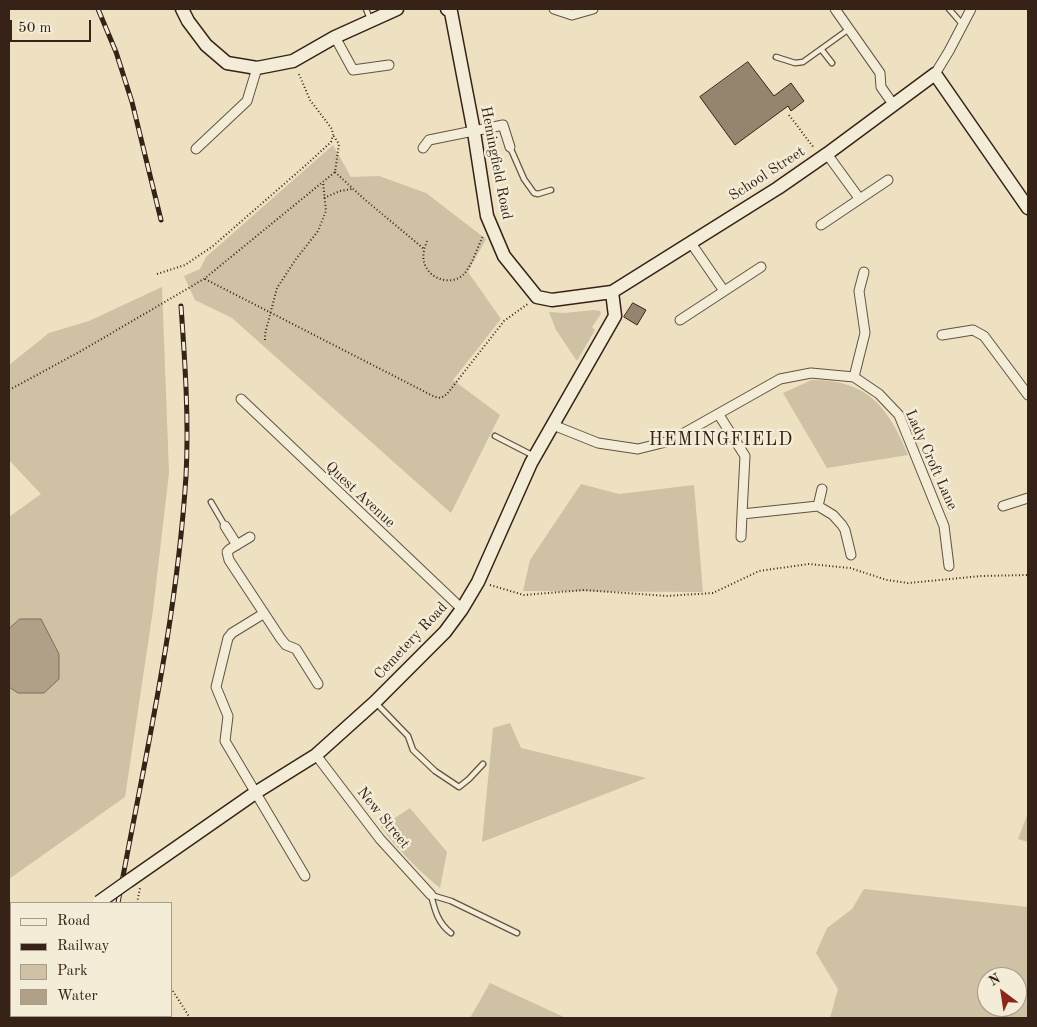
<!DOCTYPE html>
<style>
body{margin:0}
#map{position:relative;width:1037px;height:1027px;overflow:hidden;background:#ede1c1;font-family:"Old Standard TT",serif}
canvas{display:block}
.frame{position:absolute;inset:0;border:10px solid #362217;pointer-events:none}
.legend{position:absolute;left:10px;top:902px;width:162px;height:115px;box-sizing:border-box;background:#f3ecd7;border:1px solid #a79b8a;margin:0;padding:6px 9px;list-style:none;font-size:15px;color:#362217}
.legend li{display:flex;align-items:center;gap:10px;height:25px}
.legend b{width:25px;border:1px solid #a79b8a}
.north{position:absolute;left:977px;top:967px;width:50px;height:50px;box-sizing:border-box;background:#f3ecd7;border:1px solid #a79b8a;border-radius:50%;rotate:329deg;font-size:14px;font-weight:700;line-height:20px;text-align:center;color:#362217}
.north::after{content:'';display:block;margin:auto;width:18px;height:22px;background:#8f2418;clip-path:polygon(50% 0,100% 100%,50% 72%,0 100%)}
.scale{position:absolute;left:10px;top:20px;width:81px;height:22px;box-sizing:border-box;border:2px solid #362217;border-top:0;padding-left:6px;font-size:15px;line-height:18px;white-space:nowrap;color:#362217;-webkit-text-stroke:4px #f3ecd7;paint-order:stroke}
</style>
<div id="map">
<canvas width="1037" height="1027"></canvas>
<div class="frame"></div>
<ul class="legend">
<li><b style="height:6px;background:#f3ecd7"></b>Road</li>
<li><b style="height:6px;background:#362217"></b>Railway</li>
<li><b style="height:14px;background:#cec1a4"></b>Park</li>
<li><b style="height:14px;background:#afa087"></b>Water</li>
</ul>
<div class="north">N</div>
<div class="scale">50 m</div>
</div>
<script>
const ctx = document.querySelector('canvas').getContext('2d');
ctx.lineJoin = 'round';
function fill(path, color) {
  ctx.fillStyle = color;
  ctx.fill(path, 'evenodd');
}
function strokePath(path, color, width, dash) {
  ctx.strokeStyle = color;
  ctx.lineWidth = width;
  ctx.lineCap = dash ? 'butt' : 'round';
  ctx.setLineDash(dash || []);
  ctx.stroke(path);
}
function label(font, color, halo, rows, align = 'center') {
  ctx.font = font + ' "Old Standard TT",serif';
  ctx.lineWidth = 5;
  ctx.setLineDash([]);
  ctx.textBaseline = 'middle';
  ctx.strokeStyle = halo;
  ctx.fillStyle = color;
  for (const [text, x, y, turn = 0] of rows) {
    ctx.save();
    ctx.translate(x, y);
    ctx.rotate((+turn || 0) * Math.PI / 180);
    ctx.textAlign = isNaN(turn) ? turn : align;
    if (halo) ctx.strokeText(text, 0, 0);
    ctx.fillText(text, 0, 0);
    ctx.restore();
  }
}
const green = new Path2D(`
 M333,145l18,32 28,-1 47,17 60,46 -18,33 33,47 -48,61 47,35 -49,98 -219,-195 -37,-18 -11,-24 16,-7 6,-12z
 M162,287l7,186 -16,137 -28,187 -116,82v-362l32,-23 -32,-34v-95l40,-32 40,-12z
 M594,310l6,1 1,3 -9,13 3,3 -18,31 -21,-31 -7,-18 15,1z
 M812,380c56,0 76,27 96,75l-81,13 -44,-75z
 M581,484l38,10 75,-9 9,107 -180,-1 7,-31z
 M510,723l11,25 125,30 -164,64 11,-114z
 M410,808l37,44 -7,36c-22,-18 -41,-37 -59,-61z
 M1028,813v29l-10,-3z
 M864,889l164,18v111h-198l8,-29 -22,-36 11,-25 25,-19zM987,977h30v30h-30z
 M490,983l76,35h-96z`);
const water = new Path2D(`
 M20,619h21l18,35v25l-15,14h-26l-9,-6v-58z`);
const building = new Path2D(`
 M748,62l26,34 17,-13 13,18 -13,10 -3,-5 -53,39 -35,-48z
 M633,303l13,7 -9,15 -13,-8z`);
const path = new Path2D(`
 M789,115l25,33
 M335,172l28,26 61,51
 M324,198l16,-7 12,-2
 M427,241c-3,8 -6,17 -1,26 6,13 26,18 37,8 9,-9 14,-27 20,-39
 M157,274l28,-9 28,-19 93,-81 25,-23 2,-7 -1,-6 -22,-29 -12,-28
 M205,279l230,118 6,1 6,-4 57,-73 25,-18
 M265,340v-6l12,-46 19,-29 22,-28 8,-20 -3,-29
 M9,390l72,-39 123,-72 131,-107 4,-28 -6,-9
 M490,585l34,10 60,-5 82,6 47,-3 46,-22 50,-7 41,4 37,12 21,3 73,-7 47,-1
 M137,903l3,-15
 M171,988l19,30`);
const lane = new Path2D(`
 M366,9l4,10
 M949,9l14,16
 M821,49l11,14
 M776,57l19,6 8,-1 46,-33
 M510,147l14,32 10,14 4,1 13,-4
 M495,436l39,20
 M211,502l14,24
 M376,703l32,33 5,14 22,21 24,16 10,-8 14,-15
 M431,895l20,6 66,32
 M431,895c4,16 7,28 20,38`);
const street = new Path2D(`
 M554,9l18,6 21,-6
 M835,9l45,64 1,14 12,17
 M335,37l18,33 36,-5
 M935,74l14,-23 22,-42
 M423,148l6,-8 74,-15 7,22
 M196,149l51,-48 10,-33
 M827,154l32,44
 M821,225l67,-45
 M691,243l33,48
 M680,320l81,-53
 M942,335l31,-5 11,6 44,59
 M854,377l11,-44 -6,-42 5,-19
 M241,399l221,210
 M719,415l26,41 -3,58 76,-8 15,9 9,10 3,5 6,25
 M553,425l45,18 40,6 32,-8 110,-62 31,-6 43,4 25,17 20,21 45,111 5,40
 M818,506l4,-17
 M1003,506l25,-8
 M225,526l12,19
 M250,537l-20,12 -3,3 2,8 52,79 5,6 10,4 22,35
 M741,537l1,-23
 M263,614l-31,19 -4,5 -12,49 12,29 -3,25 80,135
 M316,755l64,84 51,56`);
const secondary = new Path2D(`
 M182,9l6,12 18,24 21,18 30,5 36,-7 42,-24 62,-28
 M447,9l4,3 23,120 13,84 17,40 33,41 15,3 60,-8 166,-104 49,-34 108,-80 93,134
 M130,880l125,-87 61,-38 59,-53 70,-70 17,-23 16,-27 53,-119 84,-147 -3,-24
 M9,969l2,-1`);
const rail = new Path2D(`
 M98,9l18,43 16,50 29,118
 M118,903c26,-141 59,-283 68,-427 3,-56 -1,-114 -5,-170
 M89,1018v-2`);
const secondaryBridge = new Path2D(`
 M99,902l31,-22`);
const streetNames = [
 ["Hemingfield Road",496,163,79],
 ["School Street",767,174,-33],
 ["Lady Croft Lane",931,460,66],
 ["Quest Avenue",360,495,43],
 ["Cemetery Road",411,641,-47],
 ["New Street",383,818,51]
];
const quarterNames = [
 ["HEMINGFIELD",721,440]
];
fill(green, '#cec1a4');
fill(water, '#afa087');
strokePath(water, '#7f6e5a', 1);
fill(building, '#95856f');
strokePath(building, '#362217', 1);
strokePath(lane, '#645242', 7);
strokePath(street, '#645242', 11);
strokePath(secondary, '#362217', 15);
strokePath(path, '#362217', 2, [1, 2.5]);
strokePath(lane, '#f3ecd7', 4.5);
strokePath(street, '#f3ecd7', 9);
strokePath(secondary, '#f3ecd7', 12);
strokePath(rail, '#362217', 5);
strokePath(rail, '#f3ecd7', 3, [9]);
strokePath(secondaryBridge, '#362217', 15, []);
strokePath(secondaryBridge, '#f3ecd7', 12);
label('15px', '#362217', '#f3ecd7', streetNames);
ctx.letterSpacing = '1px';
label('18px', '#362217', '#f3ecd7', quarterNames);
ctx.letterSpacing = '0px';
</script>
